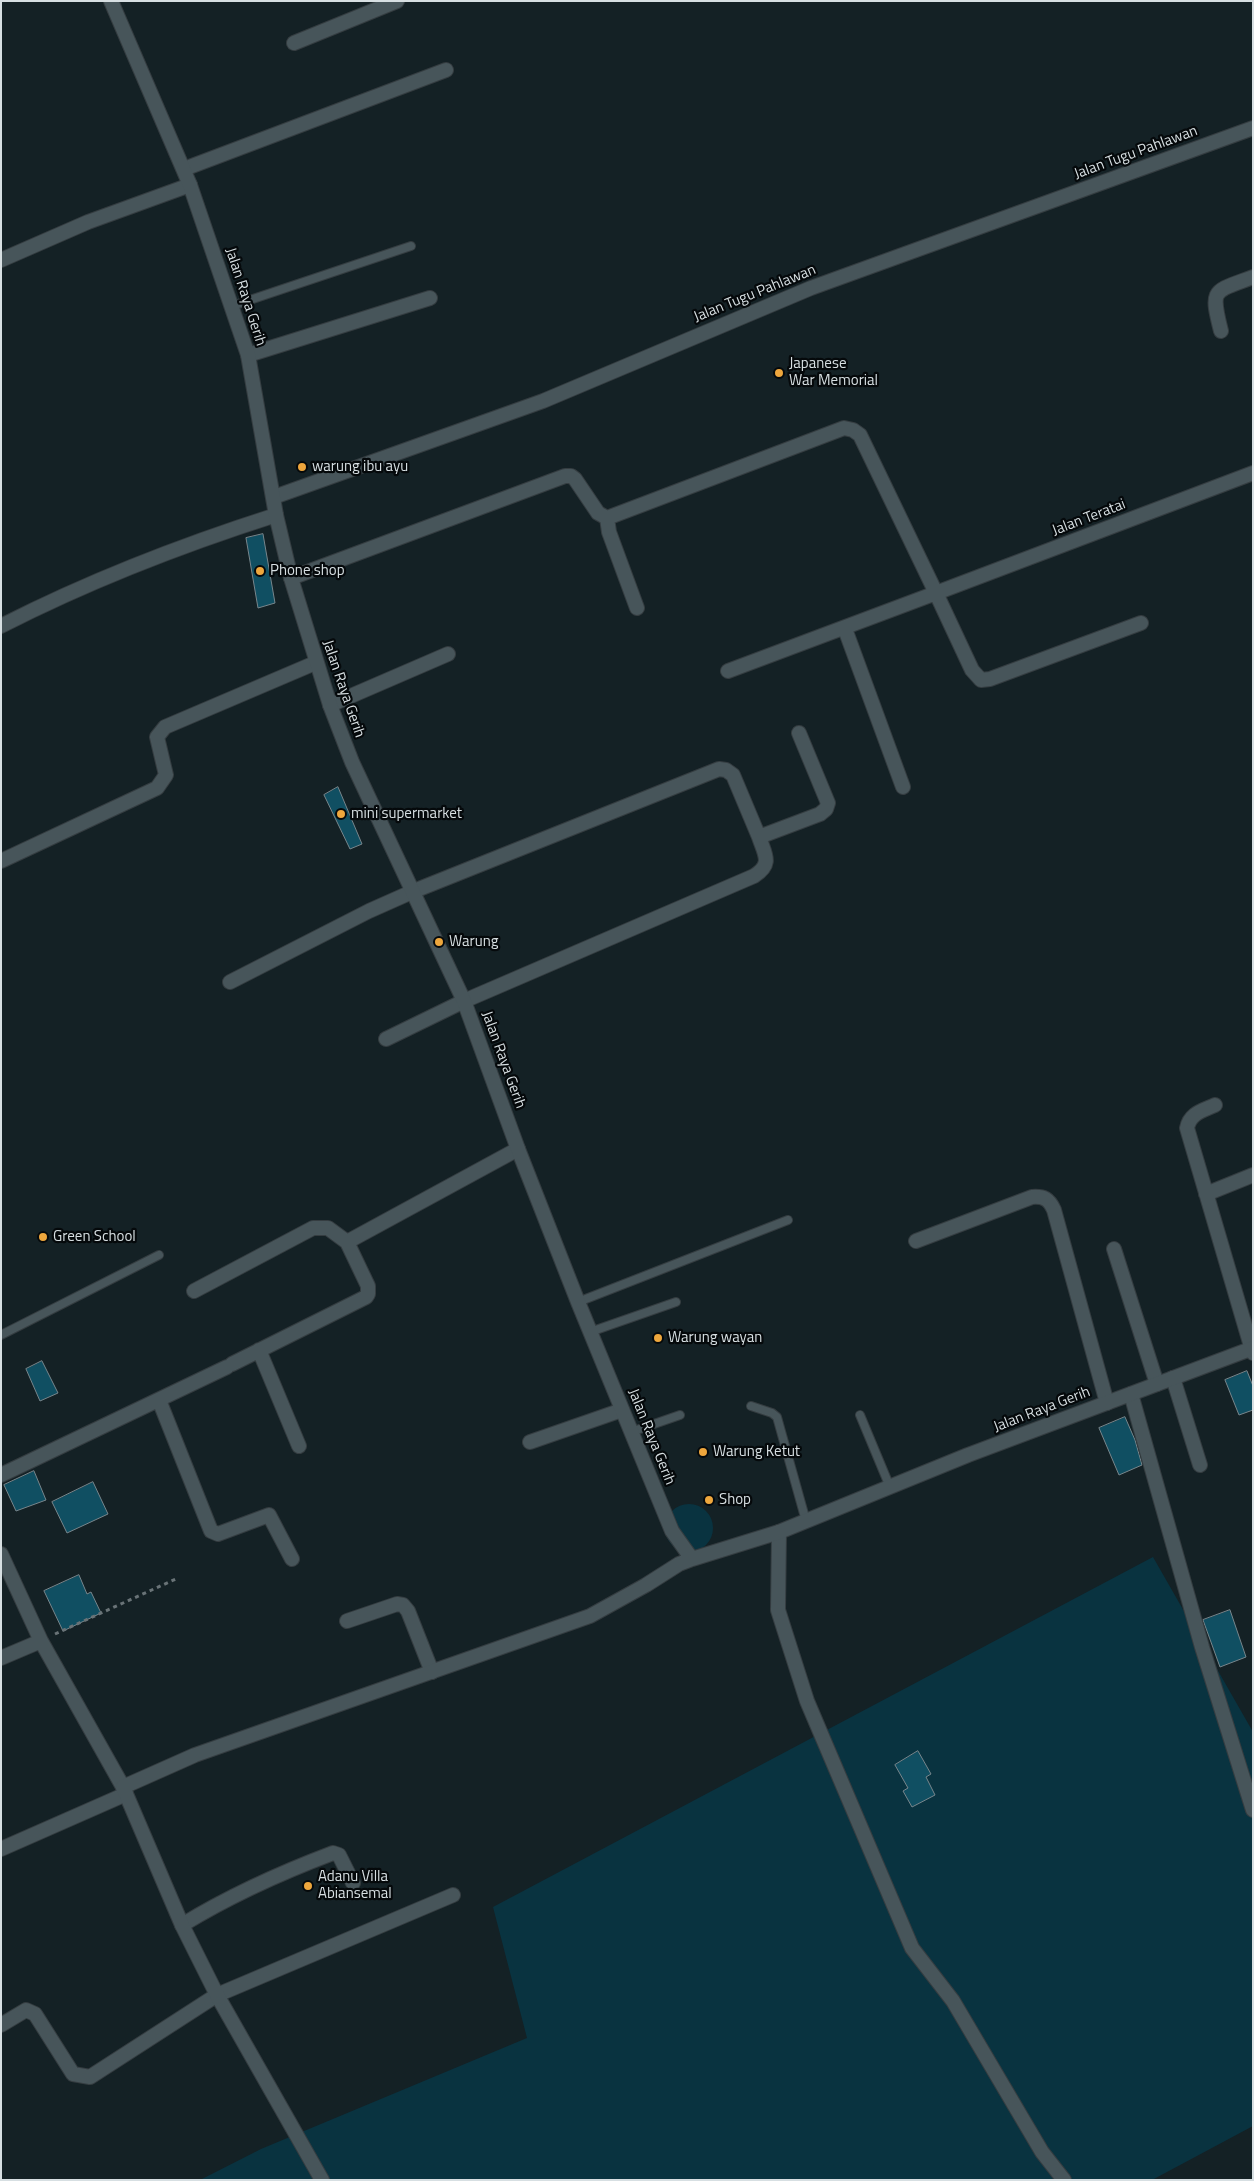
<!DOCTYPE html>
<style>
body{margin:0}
#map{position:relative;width:1254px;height:2181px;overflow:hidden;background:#142125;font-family:"Titillium Web",sans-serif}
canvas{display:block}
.frame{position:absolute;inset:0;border:2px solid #d7dfe2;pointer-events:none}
</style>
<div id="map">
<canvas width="1254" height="2181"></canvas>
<div class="frame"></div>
</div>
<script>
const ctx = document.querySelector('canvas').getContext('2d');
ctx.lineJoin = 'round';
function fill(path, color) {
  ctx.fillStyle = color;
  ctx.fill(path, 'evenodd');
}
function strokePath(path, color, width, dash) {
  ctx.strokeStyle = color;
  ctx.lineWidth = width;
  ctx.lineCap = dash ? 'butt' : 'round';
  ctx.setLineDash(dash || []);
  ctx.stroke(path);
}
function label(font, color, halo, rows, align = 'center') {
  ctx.font = font + ' "Titillium Web",sans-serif';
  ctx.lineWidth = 4.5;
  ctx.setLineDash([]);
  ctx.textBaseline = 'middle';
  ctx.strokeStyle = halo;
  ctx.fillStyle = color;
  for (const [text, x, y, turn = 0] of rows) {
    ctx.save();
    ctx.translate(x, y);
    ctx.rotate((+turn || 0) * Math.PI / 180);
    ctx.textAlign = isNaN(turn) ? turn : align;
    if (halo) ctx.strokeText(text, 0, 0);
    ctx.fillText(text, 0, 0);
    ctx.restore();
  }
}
const green = new Path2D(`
 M665 1528a24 24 0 1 1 48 0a24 24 0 1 1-48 0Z
 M1153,1557l100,175v394l-101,54h-952l61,-31 266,-111 -34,-131z`);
const building = new Path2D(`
 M263,534l12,69 -17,5 -12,-70z
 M338,787l24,57 -12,5 -26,-54z
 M42,1361l16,32 -18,8 -14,-32z
 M1247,1371l6,15v24l-14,5 -14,-35z
 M1125,1417l10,23 7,25 -23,10 -20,-47z
 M34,1471l12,29 -30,11 -12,-26z
 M93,1482l15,32 -41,19 -15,-31z
 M79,1575l8,19 4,-2 10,21 -38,18 -19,-40z
 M1230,1610l16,47 -26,10 -17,-47z
 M918,1751l13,23 -5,3 9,18 -23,12 -9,-16 5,-3 -13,-23z`);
const path = new Path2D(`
 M55,1634l123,-56`);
const service = new Path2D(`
 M232,306l179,-60
 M578,1302l210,-82
 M590,1332l86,-30
 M1,1335l158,-80
 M751,1406l21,7 5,4 29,104
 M860,1415l30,72
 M631,1432l49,-17`);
const minor = new Path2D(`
 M294,43l103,-42
 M184,169l262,-99
 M1,260l87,-38 102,-37
 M1221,331c-11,-43 -8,-39 32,-54
 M248,355l182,-57
 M274,497l269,-96 268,-113 442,-160
 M607,518l2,14 28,76
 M291,578l274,-102h6l4,3 23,34 9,5 237,-90 9,2 7,5 76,158 317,-120
 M1,626c88,-45 181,-81 275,-111
 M845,629l58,158
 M728,671l208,-78 36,77 9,10 9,-1 151,-56
 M330,705l118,-51
 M1,861l156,-73 9,-13 -9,-38 8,-10 150,-64
 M230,982l139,-71 45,-20 305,-122 7,1 7,5 26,62 61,-23 6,-5 2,-6 -29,-70
 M386,1039l78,-38 290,-125c19,-12 11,-21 5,-39
 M1215,1105c-13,6 -25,8 -28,23l66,225
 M1206,1194l47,-19
 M916,1241l116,-44c12,-1 17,2 22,13l53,193
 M1114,1249l43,135
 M194,1291l119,-63h15l19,14
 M259,1350l40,96
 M232,1364l134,-67 2,-3v-8l-21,-44 171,-93
 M1173,1378l27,87
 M1131,1394l71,253 51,163
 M159,1400l52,131 7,3 51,-19 23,44
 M530,1442l92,-32
 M1,1475l226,-108
 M779,1532l-1,78 29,91 105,247 41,53 89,151 22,28
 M1,1554l40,87 82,146
 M347,1621l50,-17 6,1 5,6 24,61
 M1,1658l40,-17
 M1,1849l125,-55
 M182,1925c49,-30 98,-52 151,-72l6,2 14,28
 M1,2025l25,-15 9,4 38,60 17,3 127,-82 236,-100`);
const tertiary = new Path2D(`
 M111,1l79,184 58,170 28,160 15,63 39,127 22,57 112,239 54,148 60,153 94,229 20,28 87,-27 189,-77 285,-107
 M322,2180l-105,-185 -35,-70 -59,-138 72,-32 395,-139 56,-31 33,-21 13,-5`);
const markers = [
 [779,373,5,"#eea73d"],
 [302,467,5,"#eea73d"],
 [260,571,5,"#eea73d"],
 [341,814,5,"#eea73d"],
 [439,942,5,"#eea73d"],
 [43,1237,5,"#eea73d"],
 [658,1338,5,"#eea73d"],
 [703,1452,5,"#eea73d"],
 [709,1500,5,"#eea73d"],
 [308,1886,5,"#eea73d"]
];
const streetNames = [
 ["Jalan Tugu Pahlawan",1136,153,-20],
 ["Jalan Tugu Pahlawan",755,294,-22],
 ["Jalan Raya Gerih",245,297,72],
 ["Jalan Teratai",1089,518,-21],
 ["Jalan Raya Gerih",343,689,71],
 ["Jalan Raya Gerih",503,1060,70],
 ["Jalan Raya Gerih",1042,1410,-21],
 ["Jalan Raya Gerih",651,1437,68]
];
const poiNames = [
 ["Japanese",789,364],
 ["War Memorial",789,381],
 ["warung ibu ayu",312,467],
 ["Phone shop",270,571],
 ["mini supermarket",351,814],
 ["Warung",449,942],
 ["Green School",53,1237],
 ["Warung wayan",668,1338],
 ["Warung Ketut",713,1452],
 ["Shop",719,1500],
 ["Adanu Villa",318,1877],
 ["Abiansemal",318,1894]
];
fill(green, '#093340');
fill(building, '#104f62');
strokePath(building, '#78868c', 1);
strokePath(service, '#353d41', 10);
strokePath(minor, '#353d41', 16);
strokePath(tertiary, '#353d41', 16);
strokePath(path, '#697377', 3, [4, 4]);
strokePath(service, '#47555a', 8);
strokePath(minor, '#47555a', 14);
strokePath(tertiary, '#47555a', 14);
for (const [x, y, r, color] of markers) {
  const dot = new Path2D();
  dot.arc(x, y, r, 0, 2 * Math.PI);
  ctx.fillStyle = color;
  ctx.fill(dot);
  strokePath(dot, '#05090b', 2);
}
label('15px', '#d7dfe2', '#05090b', streetNames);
label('15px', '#d7dfe2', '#05090b', poiNames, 'left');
</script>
